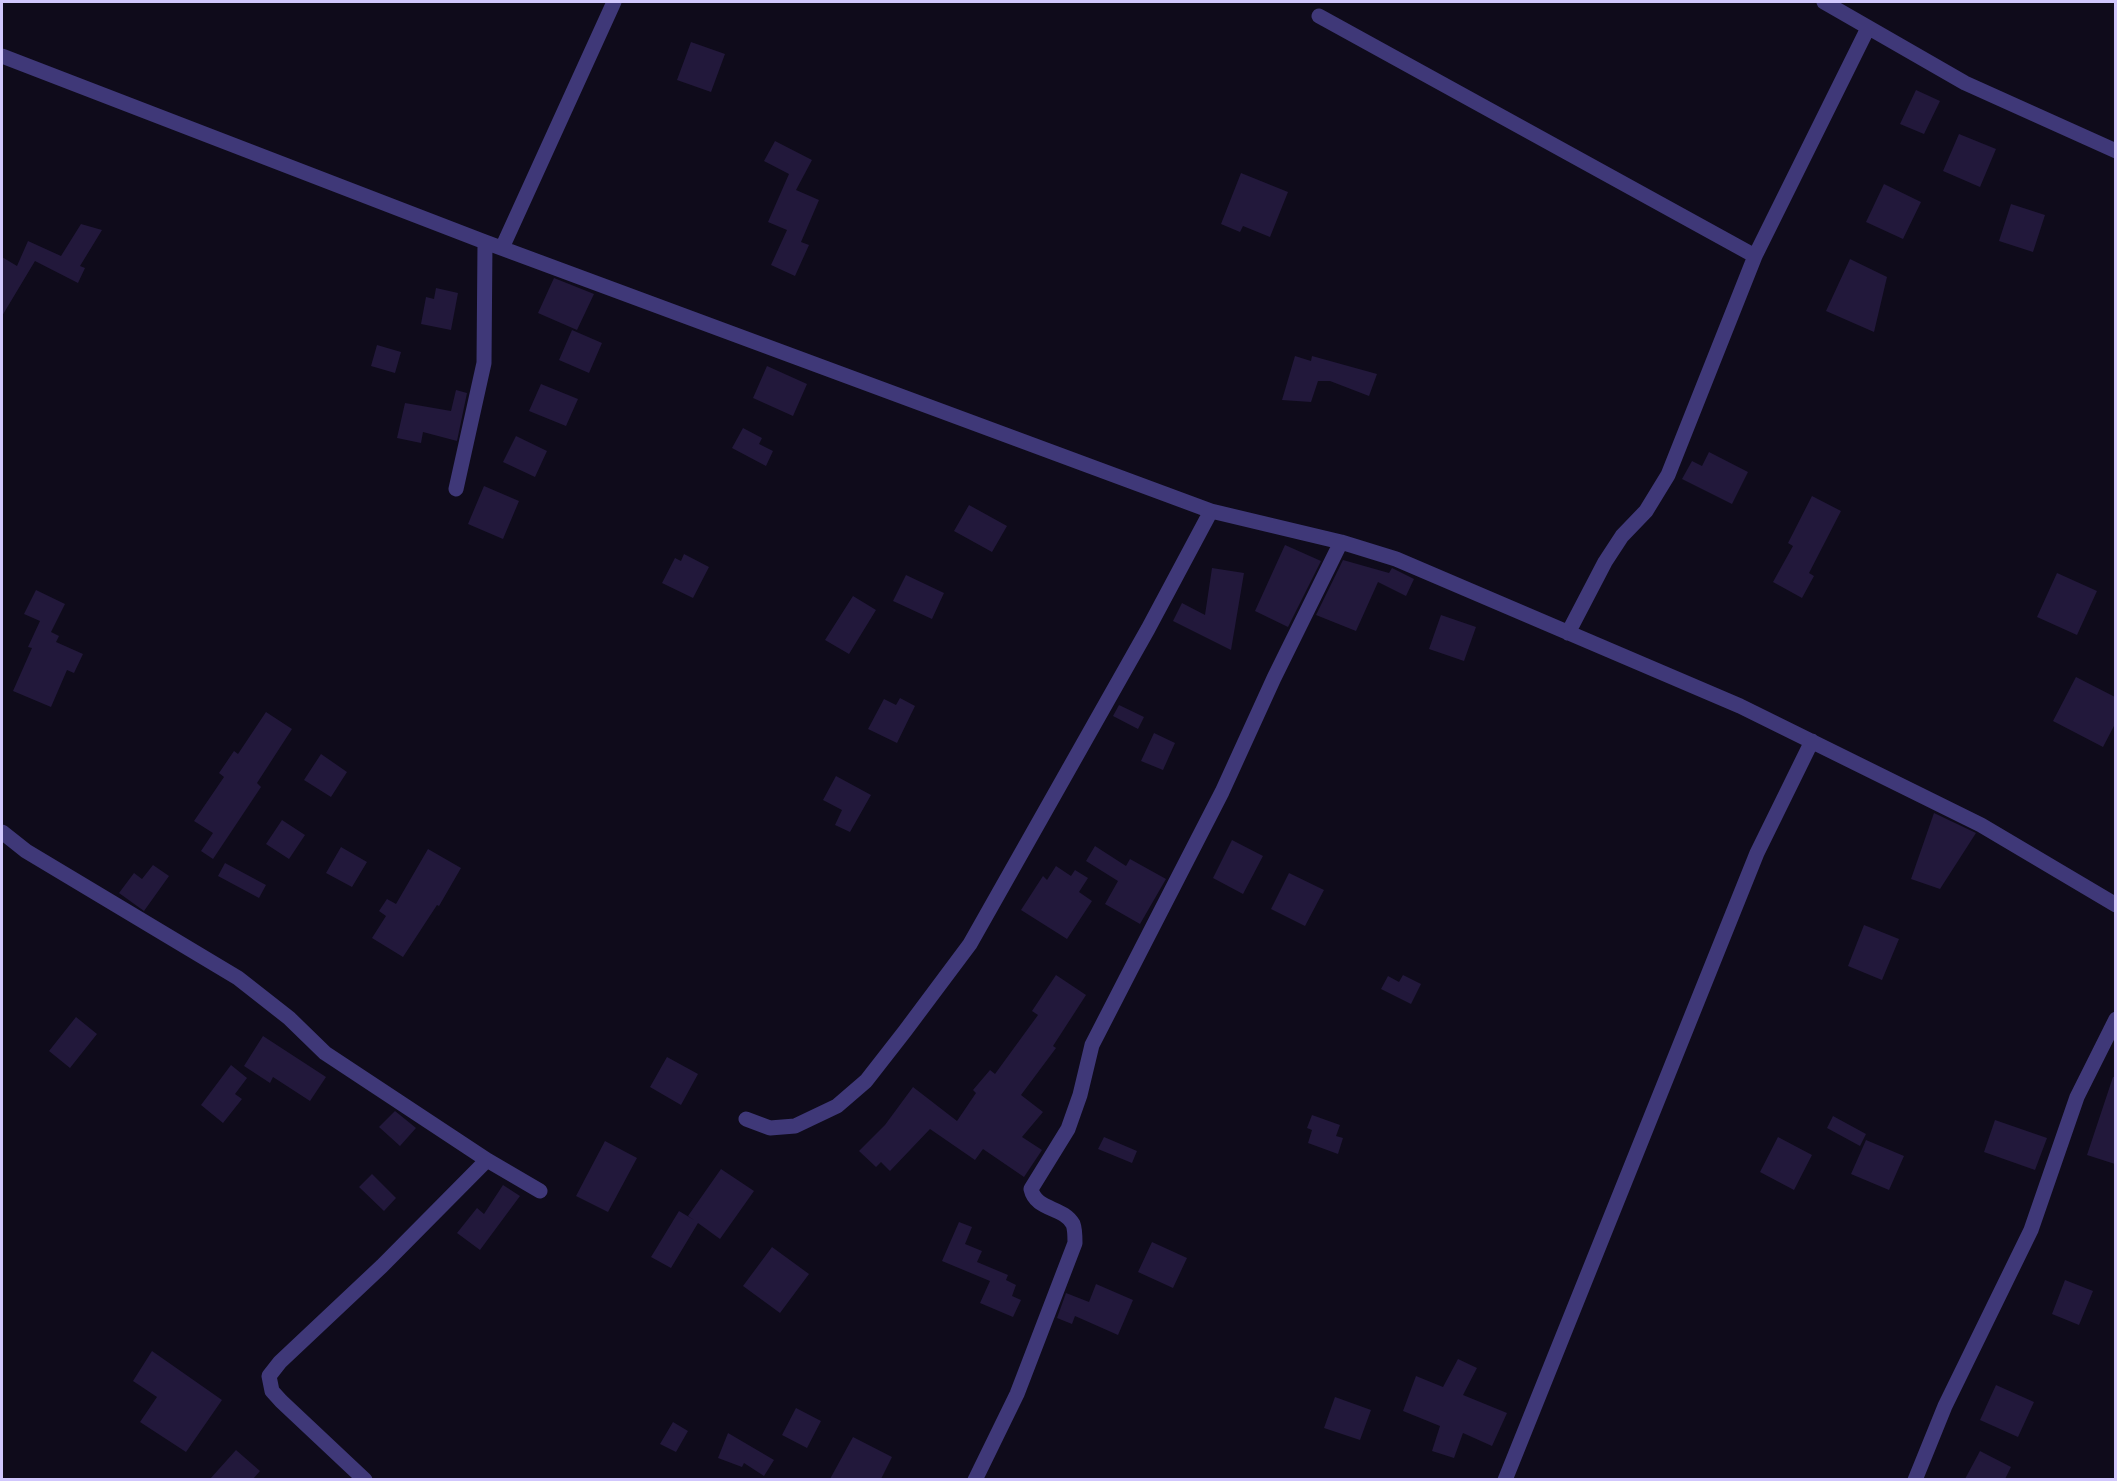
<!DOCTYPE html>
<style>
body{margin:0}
#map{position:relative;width:2117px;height:1481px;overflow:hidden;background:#0f0b1b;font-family:Poppins,sans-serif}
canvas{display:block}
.frame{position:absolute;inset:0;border:3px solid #d1c7fd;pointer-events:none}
</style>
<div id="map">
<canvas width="2117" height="1481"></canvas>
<div class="frame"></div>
</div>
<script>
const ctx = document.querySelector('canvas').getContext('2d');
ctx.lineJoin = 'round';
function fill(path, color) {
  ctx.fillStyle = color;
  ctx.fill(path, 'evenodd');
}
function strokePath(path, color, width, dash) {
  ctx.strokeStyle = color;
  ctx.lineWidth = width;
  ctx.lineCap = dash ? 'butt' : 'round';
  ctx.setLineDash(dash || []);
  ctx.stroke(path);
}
const building = new Path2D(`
 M691,42l34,12 -14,38 -34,-12z
 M1916,90l24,11 -16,33 -24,-10z
 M1959,134l37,15 -16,38 -37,-16z
 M775,141l37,19 -16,30 23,10 -18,42 8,3 -14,31 -24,-11 16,-35 -19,-8 21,-48 -25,-13z
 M1241,173l47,19 -18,45 -27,-11 -3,6 -19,-8z
 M1884,184l37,18 -18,37 -37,-17z
 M2011,204l34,11 -12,37 -34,-11z
 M81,224l21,6 -22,36 5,2 -7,15 -43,-22 -33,55v-59l15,9 11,-25 33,15z
 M1850,259l37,18 -13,55 -48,-21z
 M554,278l40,16 -17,36 -39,-17z
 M436,288l22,5 -7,37 -30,-6 5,-27 8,2z
 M572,330l30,13 -13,30 -30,-13z
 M377,345l24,7 -6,21 -24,-7z
 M1295,356l16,5 1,-5 65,18 -8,22 -39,-15h-12l-7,21 -29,-2z
 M767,366l40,18 -14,32 -40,-18z
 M541,384l37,15 -12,27 -37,-15z
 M456,390l11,3 -10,48 -34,-9 -2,11 -24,-5 8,-35 46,8z
 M743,428l19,10 -3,6 14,7 -7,15 -34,-18z
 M516,436l31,15 -12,26 -32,-15z
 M1709,452l39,20 -16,32 -50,-25 10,-18 10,5z
 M484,486l35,15 -16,38 -35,-15z
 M1812,496l29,15 -32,62 5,3 -12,22 -29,-16 20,-36 -5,-3z
 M969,505l38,21 -15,26 -38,-21z
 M1285,545l36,16 -33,66 -33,-16z
 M684,554l25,13 -16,31 -31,-15 13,-25 6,3z
 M1343,560l46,13 3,-5 22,11 -8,17 -28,-14 -22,49 -40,-16z
 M1212,568l32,5 -13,77 -58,-29 9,-18 23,12z
 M2057,573l40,18 -20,44 -40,-18z
 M906,575l38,18 -12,26 -39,-18z
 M36,590l29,14 -14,28 8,4 -3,6 27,12 -9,19 -7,-3 -16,37 -38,-16 19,-43 -4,-1 12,-26 -16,-7z
 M853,596l23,14 -27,44 -24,-14z
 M1441,615l35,12 -12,34 -35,-12z
 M2076,677l39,20v27l-12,23 -50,-26z
 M900,698l15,8 -18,37 -29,-14 16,-30 12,6z
 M1119,705l25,12 -6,12 -25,-13z
 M266,712l26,17 -35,54 4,4 -48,72 -12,-8 12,-18 -19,-12 30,-44 -5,-4 15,-22 4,3z
 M1154,733l21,10 -12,27 -22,-9z
 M321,754l26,18 -16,25 -27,-17z
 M836,776l35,19 -21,37 -15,-7 7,-15 -19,-10z
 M1934,813l42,20 -36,56 -29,-10z
 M282,820l23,15 -16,24 -23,-15z
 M1232,840l31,16 -20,38 -30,-16z
 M1095,846l31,20 4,-7 36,20 -26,45 -35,-20 13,-23 -32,-20z
 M341,847l26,15 -15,25 -26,-14z
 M428,849l33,19 -22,38 -2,-1 -34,52 -31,-19 14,-22 -7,-5 8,-12 9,5z
 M225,863l41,22 -7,13 -41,-22z
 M153,865l16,11 -25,35 -25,-18 15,-20 8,6z
 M1056,866l15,10 4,-6 13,8 -9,14 13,9 -25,38 -46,-29 22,-34 4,4z
 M1289,873l35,17 -19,36 -34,-17z
 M1864,925l35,14 -17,41 -34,-14z
 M1056,975l30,20 -33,51 3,2 -35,47 22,17 -21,25 20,13 -18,27 -41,-28 -8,11 -45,-31 -40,42 -9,-9 -5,5 -17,-16 26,-26 28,-38 44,34 19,-28 -3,-3 17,-20 5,4 43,-59 -6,-4z
 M1403,975l18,9 -10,20 -30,-15 7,-13 11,6z
 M76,1017l21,17 -27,34 -21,-17z
 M263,1036l63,41 -16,24 -37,-24 -3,6 -26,-17z
 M667,1057l31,17 -17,31 -31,-18z
 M231,1065l16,13 -12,16 7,5 -19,24 -22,-18z
 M2113,1077h2v87l-28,-9z
 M395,1111l21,17 -16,18 -21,-19z
 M1312,1115l28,10 -4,11 7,2 -5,16 -30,-11 4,-13 -5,-2z
 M1833,1116l33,18 -6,12 -33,-18z
 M1995,1120l52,18 -12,32 -51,-18z
 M1104,1137l33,14 -5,12 -34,-14z
 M1778,1137l34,18 -18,35 -34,-18z
 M1866,1140l38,16 -15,34 -38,-16z
 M605,1141l32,17 -29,54 -32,-16z
 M721,1169l33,22 -34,48 -22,-16 -27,45 -20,-11 28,-46 15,9 -6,-4z
 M372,1174l24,24 -12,13 -25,-24z
 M503,1185l17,11 -40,54 -23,-17 20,-25 7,6z
 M959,1222l13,5 -7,17 17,7 -5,11 31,13 -2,5 10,5 -4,11 9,4 -8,17 -33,-14 10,-22 -48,-20z
 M1152,1242l35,16 -14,30 -35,-16z
 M772,1247l37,27 -29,39 -37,-27z
 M2065,1280l28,11 -14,34 -27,-11z
 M1096,1284l37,16 -15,35 -43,-19 -3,8 -15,-6 9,-25 23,9z
 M152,1351l70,49 -36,52 -46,-30 17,-25 -24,-16z
 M1458,1359l19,9 -14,27 44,18 -15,33 -29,-13 -9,25 -22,-7 8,-25 -37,-15 13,-35 27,11z
 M1996,1385l38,17 -16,35 -38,-17z
 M1335,1397l36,13 -11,30 -36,-12z
 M796,1408l25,13 -14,27 -25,-13z
 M673,1422l15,9 -12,21 -16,-8z
 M728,1433l46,27 -10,16 -20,-13 -2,4 -24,-9z
 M853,1437l39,20 -11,22h-51z
 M236,1450l24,21 -7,8h-43z
 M1980,1451l31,16 -6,12h-40z`);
const street = new Path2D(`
 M1824,2l141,81 151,68
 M1319,16l436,240
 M2,56l483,186 726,269 130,31 55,17 344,147 241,119 135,80
 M502,248l112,-246
 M456,489l28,-126 1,-121
 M1568,633l37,-71 17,-26 24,-25 22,-36 87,-219 113,-228
 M2,832l24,19 212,127 51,40 36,35 162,107 -105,106 -102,96 -11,14 3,15 9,10 84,79
 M746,1119l24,9 25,-2 42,-20 29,-25 39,-50 65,-87 178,-315 63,-118
 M487,1160l53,31
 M975,1480l42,-86 58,-151c0,-5 0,-14 -2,-19 -10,-18 -37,-13 -42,-35l37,-60 12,-34 12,-50 130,-253 52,-114 67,-136
 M1505,1480l252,-627 55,-112
 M1915,1480l30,-74 86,-176 46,-133 39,-78`);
fill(building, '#22183b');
strokePath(street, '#3f3878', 15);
</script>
